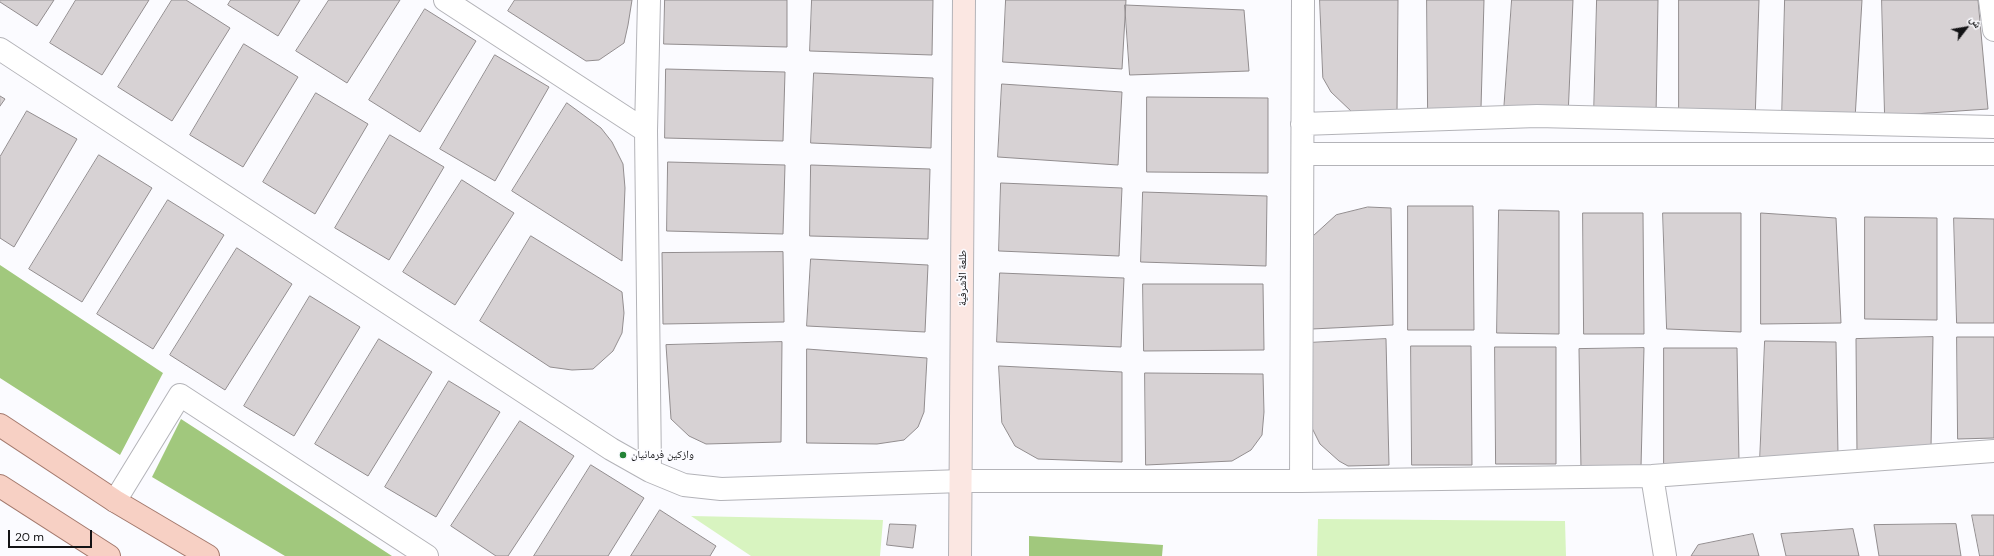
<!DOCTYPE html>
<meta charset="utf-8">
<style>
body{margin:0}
#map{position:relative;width:1994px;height:556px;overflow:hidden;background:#fbfbff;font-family:"DM Sans","Noto Naskh Arabic",sans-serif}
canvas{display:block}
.north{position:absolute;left:1946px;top:8px;width:40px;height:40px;-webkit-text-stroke:3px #fbfbff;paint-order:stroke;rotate:59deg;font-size:11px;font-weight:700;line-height:16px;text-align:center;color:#131315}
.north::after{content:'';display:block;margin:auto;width:14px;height:18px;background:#131315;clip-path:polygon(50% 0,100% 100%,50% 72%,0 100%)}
.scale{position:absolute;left:8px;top:530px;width:84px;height:18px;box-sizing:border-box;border:2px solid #131315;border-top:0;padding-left:5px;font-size:12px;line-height:14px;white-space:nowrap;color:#131315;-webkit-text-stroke:3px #fbfbff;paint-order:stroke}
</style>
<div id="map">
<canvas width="1994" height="556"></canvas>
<div class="north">ش</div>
<div class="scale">20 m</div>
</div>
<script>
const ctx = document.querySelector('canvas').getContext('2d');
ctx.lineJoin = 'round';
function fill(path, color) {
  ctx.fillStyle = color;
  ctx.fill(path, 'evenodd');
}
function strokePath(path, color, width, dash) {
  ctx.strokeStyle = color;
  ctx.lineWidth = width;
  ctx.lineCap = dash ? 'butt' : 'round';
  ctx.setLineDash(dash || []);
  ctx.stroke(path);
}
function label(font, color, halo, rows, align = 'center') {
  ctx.font = font + ' "DM Sans","Noto Naskh Arabic",sans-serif';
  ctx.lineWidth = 3.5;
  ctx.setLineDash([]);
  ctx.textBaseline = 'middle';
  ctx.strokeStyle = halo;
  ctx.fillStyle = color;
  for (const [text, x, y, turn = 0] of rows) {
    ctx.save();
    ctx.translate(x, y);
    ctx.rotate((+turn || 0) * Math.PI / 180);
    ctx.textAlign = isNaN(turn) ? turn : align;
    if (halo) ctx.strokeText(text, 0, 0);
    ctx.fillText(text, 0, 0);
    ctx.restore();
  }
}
const green = new Path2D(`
 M691,516l192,4 -3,36h-129z
 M1318,519l247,2 1,35h-249z`);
const forest = new Path2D(`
 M0,265l163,108 -43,82 -120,-77z
 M181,419l211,137h-107l-133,-79z
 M1029,536l134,9 -1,11h-133z`);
const building = new Path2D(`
 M0,0h54l-17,26 -37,-24z
 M76,0h73l-47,75 -52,-32z
 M172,0h14l44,28 -58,93 -54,-34z
 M231,0h69l-22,36 -50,-31z
 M329,0h71l-53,83 -51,-32z
 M515,0h117l-4,25 -4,18 -25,17 -13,1 -78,-50z
 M665,0h122v47l-123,-3z
 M812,0h121l-1,55 -122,-4z
 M1006,0h120l-4,69 -119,-7z
 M1320,0h78l-1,113 -45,-1 -21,-20 -8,-14z
 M1427,0h57l-3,108 -53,1z
 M1512,0h61l-5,117 -64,-6z
 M1597,0h61l-2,116 -62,-1z
 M1679,0h80l-4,122 -76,-10z
 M1785,0h77l-7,119h-73z
 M1882,0h96l10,109 -103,7z
 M1125,5l119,5 5,61 -119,4z
 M425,9l51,32 -56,91 -51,-32z
 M244,44l54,33 -55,90 -53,-32z
 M495,55l54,32 -54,94 -55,-32z
 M666,69l119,3 -2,69 -118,-3z
 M814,73l119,5 -2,70 -120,-5z
 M1002,84l120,8 -4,73 -120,-8z
 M316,93l52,31 -53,90 -52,-32z
 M0,96l5,3 -5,7z
 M1147,97l121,1v75l-121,-1z
 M567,103l34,25 11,14 11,22 2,24 -3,73 -110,-70z
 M27,111l50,28 -63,108 -14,-9v-81z
 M390,135l54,32 -55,93 -54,-32z
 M99,155l53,33 -70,114 -53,-33z
 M668,162l117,3 -2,69 -116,-3z
 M811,165l119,4 -2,70 -118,-3z
 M462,180l52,33 -59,92 -52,-33z
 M1001,183l121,5 -3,68 -120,-5z
 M1143,192l124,4 -1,70 -125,-4z
 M168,200l56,35 -71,114 -56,-35z
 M1408,206h65l1,124h-66z
 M1368,207l23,1 2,117 -81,4 1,-93 23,-21z
 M1499,210l60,1v123l-62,-1z
 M1583,213h60l1,121h-60z
 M1663,213h78v119l-74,-3z
 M1761,213l75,5 5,105 -80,1z
 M1865,217l72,1v102l-72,-1z
 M1954,218l40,1v104h-37z
 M531,236l91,56 2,21 -2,20 -9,18 -20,18 -21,1 -22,-3 -70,-46z
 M237,248l55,36 -67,106 -55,-35z
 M783,252l1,70 -121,2 -1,-71z
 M811,259l117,6 -3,67 -118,-6z
 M1000,273l124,5 -3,69 -124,-5z
 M1143,284h120l1,66 -120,1z
 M310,296l50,31 -66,109 -50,-30z
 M1933,337l-2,111 -74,7 -1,-116z
 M1957,337h37v101l-36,1z
 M379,339l53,33 -64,104 -53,-32z
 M1386,339l3,126 -41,1 -9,-5 -19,-17 -9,-18 -4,-83z
 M1765,341l71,1 2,112 -78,7z
 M782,342l-1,100 -75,2 -17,-8 -18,-17 -5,-74z
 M1411,346h60l1,119h-60z
 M1495,347h61v117h-60z
 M1644,348l-3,119 -60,3 -2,-121z
 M1664,348h73l2,114 -75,6z
 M807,349l120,9 -3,54 -6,15 -14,13 -27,4 -70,-1z
 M999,366l123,6v90l-84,-3 -23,-13 -13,-23z
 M1145,373l118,1 1,38 -2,23 -11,15 -19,11 -86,4z
 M449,381l51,31 -64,105 -51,-30z
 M520,421l54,35 -66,100h-12l-45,-30z
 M591,465l53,33 -36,58h-74z
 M660,510l56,36 -6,10h-79z
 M1972,515h22v41h-14z
 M890,524l26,1 -3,23 -26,-3z
 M1956,524l5,32h-82l-5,-31z
 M1853,529l6,27h-73l-5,-22z
 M1753,534l6,22h-68l7,-11z`);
const street = new Path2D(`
 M445,0l201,131
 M649,0l-3,131 4,340
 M1990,0l4,30
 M0,49l611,400 39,22 34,14 37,4 241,-8h339l351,-5 342,-25
 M1302,124l235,-8 457,11
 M1303,154h691
 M1652,476l13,80
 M1301,481l2,-481
 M115,501l65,-106 247,161`);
const secondary = new Path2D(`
 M960,556l4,-556`);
const primary = new Path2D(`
 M0,425l115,76 93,55
 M0,486l109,70`);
const markers = [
 [623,455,4,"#238336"]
];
const streetNames = [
 ["طلعة الأشرفية",963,278,-90]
];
const poiNames = [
 ["وازكين فرمانيان",631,455]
];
fill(green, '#d8f4c0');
fill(forest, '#a1c87d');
fill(building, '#d7d2d4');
strokePath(building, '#928d8f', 1);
strokePath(street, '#b3b3b8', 24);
strokePath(secondary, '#b3b3b8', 24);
strokePath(primary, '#a3796d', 24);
strokePath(street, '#fff', 22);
strokePath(secondary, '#fbe7e2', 22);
strokePath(primary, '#f7d0c4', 22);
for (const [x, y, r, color] of markers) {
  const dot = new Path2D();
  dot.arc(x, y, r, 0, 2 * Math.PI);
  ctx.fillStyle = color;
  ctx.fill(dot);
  strokePath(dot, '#fbfbff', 1.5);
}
label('11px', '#131315', '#fbfbff', streetNames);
label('11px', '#131315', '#fbfbff', poiNames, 'left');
</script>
